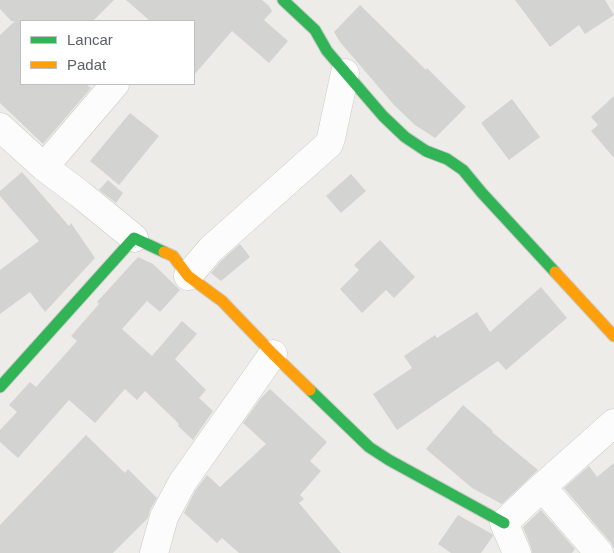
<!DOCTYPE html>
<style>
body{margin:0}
#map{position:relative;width:614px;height:553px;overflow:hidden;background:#edece8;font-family:Arial,sans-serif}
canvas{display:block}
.legend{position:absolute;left:20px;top:20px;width:175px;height:65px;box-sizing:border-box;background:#fff;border:1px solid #bfc0c1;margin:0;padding:6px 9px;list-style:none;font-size:15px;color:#5e6165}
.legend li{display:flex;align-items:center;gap:10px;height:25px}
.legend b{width:25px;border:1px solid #bfc0c1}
</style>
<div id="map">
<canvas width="614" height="553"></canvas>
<ul class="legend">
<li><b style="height:6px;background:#30b455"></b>Lancar</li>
<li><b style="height:6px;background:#ff9f0a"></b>Padat</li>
</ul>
</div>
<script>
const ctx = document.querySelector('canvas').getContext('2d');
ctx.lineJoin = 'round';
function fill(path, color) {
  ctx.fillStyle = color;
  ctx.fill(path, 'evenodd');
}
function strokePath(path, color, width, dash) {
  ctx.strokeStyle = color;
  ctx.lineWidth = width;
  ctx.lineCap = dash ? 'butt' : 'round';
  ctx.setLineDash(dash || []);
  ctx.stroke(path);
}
const building = new Path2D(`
 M0,0h114l-21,21h-72v63h65l5,4 -48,56 -43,-41v-68l15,-14h-4l-11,-12z
 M126,0h136l7,6 3,5 -8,9 24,21 -19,22 -37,-32 -38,44v-54h-44z
 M515,0h90l9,15 -29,19 -6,-9 -29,22z
 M360,5l66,65 1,-2 39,39 -31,31 -20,-13 -21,-20 -54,-63 -6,-10z
 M614,96v62l-23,-27 7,-6 -7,-8z
 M512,99l28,38 -31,23 -28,-37z
 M130,113l29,23 -40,49 -29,-24z
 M22,172l47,54 2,-3 24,35 -50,54 -15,-20 -30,22v-44l39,-29 -39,-45v-5z
 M351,174l15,17 -25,22 -15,-17z
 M108,180l15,13 -7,10 -17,-13z
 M380,240l35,37 -21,21 -8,-8 -24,23 -22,-24 19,-19 -5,-5z
 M240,244l10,13 -29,24 -10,-8 11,-13z
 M138,257l15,7 27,26 -20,22 -13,-11 -25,28 30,27 30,-35 15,13 -22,25 31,31 -7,8 14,13 -20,29 -15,-14 1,-2 -34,-33 -8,9 -12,-11 -30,34 -26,-23 -51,58 -18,-16v-12l17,-18 -8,-7 21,-23 6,5 41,-46 -6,-5 28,-32 -2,-2z
 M541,287l26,31 -61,52 -8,-9 -101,69 -24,-36 39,-26 -8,-12 31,-21 2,3 40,-26 13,20z
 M270,389l57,53 -17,19 11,10 -21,24 4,4 -5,4 42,50h-102l-17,-15 -5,5 -33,-30 11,-22 12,-16 13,12 46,-43 -23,-21 18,-25z
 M463,405l30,26 -1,1 46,38 -36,34 -30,-16 -46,-39z
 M86,435l39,38 3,-4 29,29 -7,12 -2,8 -35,35h-113v-28z
 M614,463v86l-3,-6 -47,-55 25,-22 8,11z
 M541,510l34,39 -3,4h-40l-1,-6 -8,-20z
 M458,515l34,19 1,2 -12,17h-30l-13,-9z`);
const street = new Path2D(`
 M0,127l44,40 36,27 54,44
 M44,167l71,-83
 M188,276l23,-27 118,-105 2,-6 14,-65
 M542,487l57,66
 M154,553l10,-36 18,-34 91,-129
 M517,553l-13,-30 38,-36 72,-64`);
const fast = new Path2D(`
 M283,0l32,30 12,21 56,65 22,21 21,14 21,8 16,11 19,23 73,79
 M0,387l134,-149 30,14
 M310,390l59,57 20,13 115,63`);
const slow = new Path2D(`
 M164,252l9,4 15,20 34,25 51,53 37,36
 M555,272l59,64`);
fill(building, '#d3d3d1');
strokePath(street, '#cacac9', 29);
strokePath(fast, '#cacac9', 13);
strokePath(slow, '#cacac9', 13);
strokePath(street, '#fcfcfc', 28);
strokePath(fast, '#30b455', 11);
strokePath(slow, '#ff9f0a', 11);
</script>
